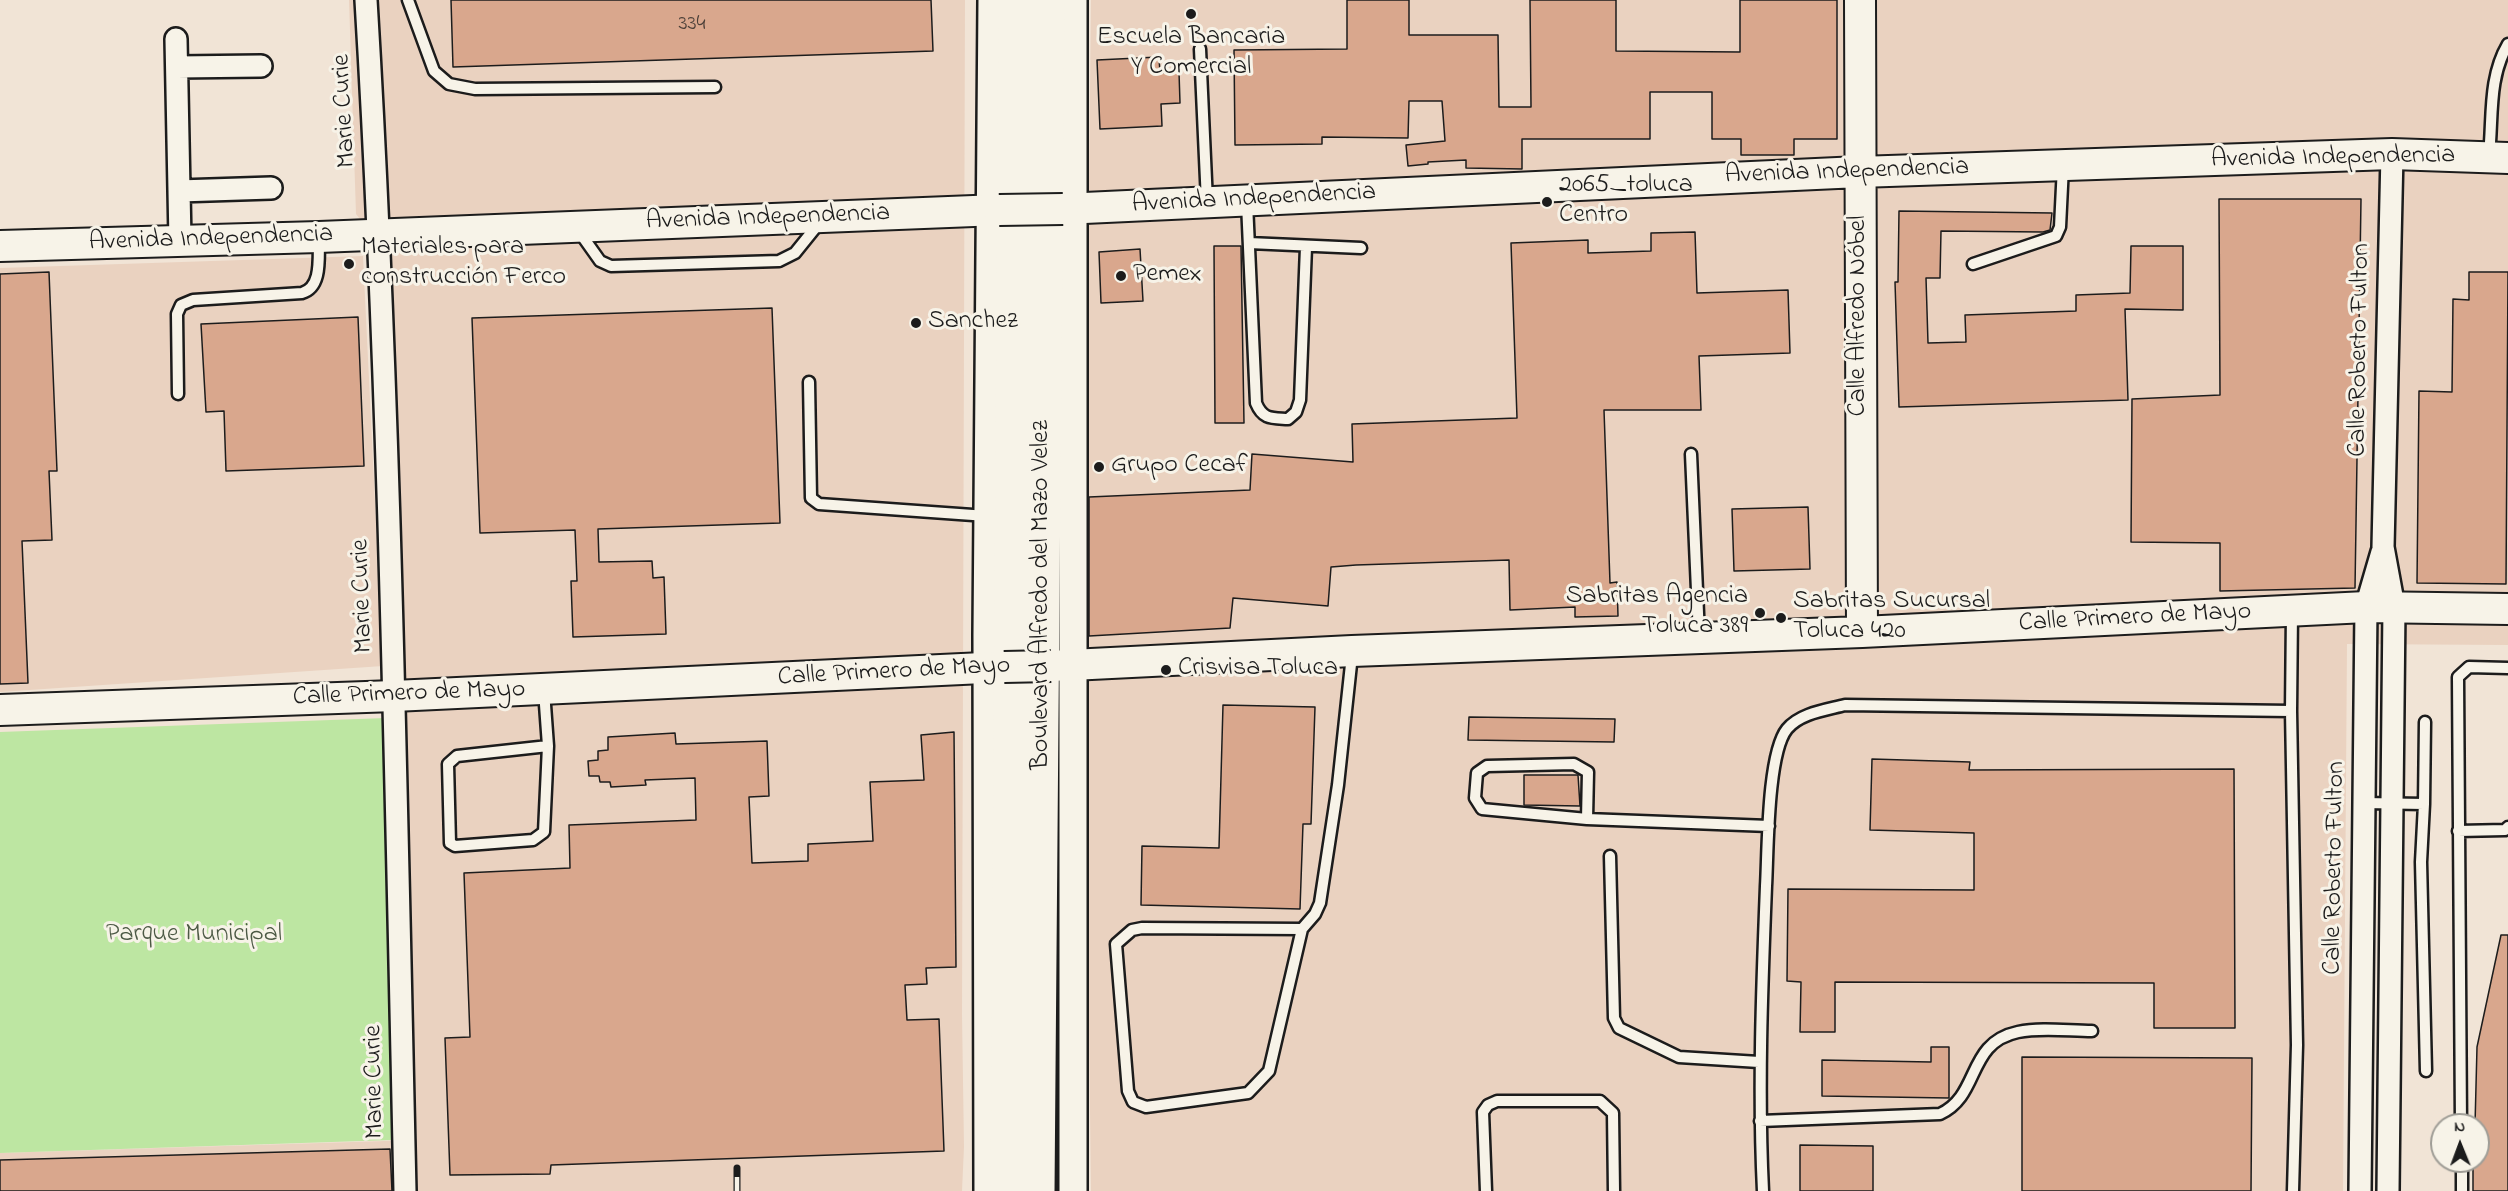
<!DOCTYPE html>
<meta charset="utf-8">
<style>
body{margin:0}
#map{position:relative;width:2508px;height:1191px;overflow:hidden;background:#f1e4d6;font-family:"Indie Flower",sans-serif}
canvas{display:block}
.north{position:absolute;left:2430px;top:1113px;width:60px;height:60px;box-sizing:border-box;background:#f7f3e8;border:2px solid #9f9d96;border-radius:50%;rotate:359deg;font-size:16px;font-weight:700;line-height:24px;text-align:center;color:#1c1c1c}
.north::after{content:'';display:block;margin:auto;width:21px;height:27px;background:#1c1c1c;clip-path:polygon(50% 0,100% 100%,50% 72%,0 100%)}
</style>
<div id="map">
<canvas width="2508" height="1191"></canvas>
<div class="north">N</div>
</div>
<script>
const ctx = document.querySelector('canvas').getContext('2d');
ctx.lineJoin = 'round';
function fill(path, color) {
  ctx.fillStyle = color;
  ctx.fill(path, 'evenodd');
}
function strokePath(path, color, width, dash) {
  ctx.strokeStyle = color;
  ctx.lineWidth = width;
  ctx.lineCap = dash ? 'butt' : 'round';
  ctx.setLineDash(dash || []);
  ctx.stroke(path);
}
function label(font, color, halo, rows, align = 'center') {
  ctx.font = font + ' "Indie Flower",sans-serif';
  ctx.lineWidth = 6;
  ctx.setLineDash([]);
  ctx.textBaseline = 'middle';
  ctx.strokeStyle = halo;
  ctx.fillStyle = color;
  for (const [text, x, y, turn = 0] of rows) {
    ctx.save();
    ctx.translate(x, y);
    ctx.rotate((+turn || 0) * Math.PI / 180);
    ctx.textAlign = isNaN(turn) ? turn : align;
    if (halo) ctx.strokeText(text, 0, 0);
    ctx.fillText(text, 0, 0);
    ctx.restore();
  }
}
const built = new Path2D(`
 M349,0h616l-3,1014 2,133 -2,44h-962v-38l417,-13 -44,-905 -17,-21z
 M1091,0h1417v645l-161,-1 -4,547h-1252l-7,-560z
 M363,256l20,410 -383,26v-424z`);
const green = new Path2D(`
 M386,718l6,422 -392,13v-421z`);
const building = new Path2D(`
 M451,0h480l2,51 -480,16z
 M1347,0h62v35h89l1,72h32l-1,-107h86v51l124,1v-52h97v139h-43v16h-53v-16h-29v-47h-62v47h-128v30l-56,-1v-8l-38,2v2l-20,2 -2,-21 39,-4 -3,-40h-33l-1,37 -86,-1v7l-87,1 -1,-95 113,-1z
 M1159,57l1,16 19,-1 1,31 -19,1 1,22 -62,3 -3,-69z
 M2219,199h142l-6,389 -135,3v-48l-89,-1 1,-143 88,-4z
 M1899,211l153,2 -2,17 -7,2 -102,-1 -1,47h-14l2,65 38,-1 -1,-27 111,-4v-16l54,-2 1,-47h52v64l-58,-1 3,91 -229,7 -4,-125h3z
 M1695,232l2,61 91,-3 2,63 -91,3 2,54h-97l6,173 7,-1 1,34 -43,1v-10l-65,3 -1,-50 -153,5 -25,2 -3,39 -95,-8 -3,30 -141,8v-139l161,-7 2,-36 101,8 -1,-38 165,-6 -6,-175 77,-3v13l63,-2v-18z
 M1214,246h27l3,177h-29z
 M1140,249l3,52 -42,2 -2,-51z
 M49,272l8,199h-8l3,69 -30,1 6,142 -28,1v-410z
 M2469,272h39l-2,312 -89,-1 2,-192 33,1 1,-93 16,1z
 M772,308l8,215 -182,6 1,33 53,-1 1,17 11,-1 2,57 -93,3 -2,-56h6l-2,-51 -95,3 -8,-215z
 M358,317l6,149 -138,5 -2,-60 -18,1 -5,-88z
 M1808,507l2,62 -76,2 -2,-62z
 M1223,705l92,2 -4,117h-8l-3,85 -159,-4 1,-59 77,2z
 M1469,717l146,2 -1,23 -146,-2z
 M954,732l2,235 -30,1 1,16 -22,1 2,35 32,-1 5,132 -393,14 -1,9 -100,1 -5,-137 25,-1 -6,-164 106,-5 -1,-43 127,-5 -1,-42 -50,2 1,5 -35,2 -1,-5h-10l-1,-6h-10l-1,-15 10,-1v-9l10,-1v-13l67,-4 1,11 91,-3 2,55 -20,1 3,66 56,-2v-17l65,-3 -3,-59 54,-2 -3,-45z
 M1872,759l98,3 -1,8 265,-1 1,259h-81v-45l-319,-1v50h-35l1,-50 -14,-1 1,-92 186,1v-57l-104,-3z
 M1524,775h54l2,31 -56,-1z
 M2501,935h7v256h-35v-30h5v-36h-3l2,-78z
 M1931,1047h18v51l-127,-2v-36l109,2z
 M2022,1057l230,1 -1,133h-229z
 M1800,1145l73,1v45h-73z
 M390,1149l2,42h-392v-31z`);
const service = new Path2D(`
 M408,0l26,71 15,13 26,5 240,-2
 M1200,49l7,153
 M2489,155c4,-38 -1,-77 19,-111
 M1247,203l9,200c7,17 16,15 32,16l8,-7 4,-12 6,-153
 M578,230l22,31 11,5 168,-5 16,-8 25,-31
 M1249,243l112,5
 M1973,264l83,-28 4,-9 3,-61
 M809,382l2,116 8,6 168,12
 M178,394l-1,-80 4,-9 12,-5 109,-7c21,-6 16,-37 17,-56
 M1691,454l8,182
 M2292,612l-1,99 6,334 -4,146
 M544,691l4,55 -4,86 -11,8 -78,6 -5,-3 -2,-79 9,-8 91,-10
 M2364,803l60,1 -3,58 5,209
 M2424,804l1,-82
 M1587,819l1,-47 -14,-8 -87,2 -10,7 -2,25 7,11 105,10 182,7
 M2458,831l47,-1 3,-3
 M1610,856l4,162 5,10 60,29 80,5
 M1302,929l-33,142 -21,22 -102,14 -13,-5 -5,-11 -12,-147 16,-14 10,-2 160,1 13,-15 5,-11 18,-118 14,-130
 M1760,1121l180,-7c41,-19 26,-71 78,-82 23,-5 51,-1 74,-1
 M2461,1125l-3,-448 11,-10 39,1
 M2462,1161v30
 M1486,1191l-3,-79 5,-7 9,-4h103l13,12 1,78
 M1763,1191c-5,-102 -1,-203 3,-305 2,-33 1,-132 21,-157 13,-16 39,-19 58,-24l446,6`);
const minor = new Path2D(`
 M366,0c24,397 30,794 39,1191
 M176,39l4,202
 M177,67l84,-1
 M179,191l92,-3
 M2360,1191l6,-584 16,-55
 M2388,1191l6,-584 -11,-60 9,-393`);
const tertiary = new Path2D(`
 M1073,0v1191
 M988,1191l-1,-557 5,-634`);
const secondary = new Path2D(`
 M1860,0l2,632
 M1063,209l796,-37 533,-18 116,4
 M0,246l319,-9 680,-27
 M1051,666l301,-15 510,-19 504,-25 142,2
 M0,710l394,-14 610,-29`);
const primary = new Path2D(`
 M1007,1191l8,-1191
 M1038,1191l10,-1191`);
const rail = new Path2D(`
 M737,1191v-23`);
const secondaryBridge = new Path2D(`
 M999,210l64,-1
 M1004,667l47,-1`);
const markers = [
 [1191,14,6,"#1c1c1c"],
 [1547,202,6,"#1c1c1c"],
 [349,264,6,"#1c1c1c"],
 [1121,276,6,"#1c1c1c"],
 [916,323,6,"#1c1c1c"],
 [1099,467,6,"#1c1c1c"],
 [1760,613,6,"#1c1c1c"],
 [1781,618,6,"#1c1c1c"],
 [1166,670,6,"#1c1c1c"]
];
const numberNames = [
 ["334",692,25]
];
const poiNames = [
 ["Escuela Bancaria",1191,39,"center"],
 ["Y Comercial",1191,69,"center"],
 ["2065_toluca",1559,187],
 ["Centro",1559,217],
 ["Materiales para",361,249],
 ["construcción Ferco",361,279],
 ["Pemex",1133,276],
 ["Sanchez",928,323],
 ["Grupo Cecaf",1111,467],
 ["Sabritas Agencia",1748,598,"right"],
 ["Toluca 389",1748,628,"right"],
 ["Sabritas Sucursal",1793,603],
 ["Toluca 420",1793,633],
 ["Crisvisa Toluca",1178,670]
];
const streetNames = [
 ["Marie Curie",346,111,-93],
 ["Avenida Independencia",2333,159,-1],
 ["Avenida Independencia",1847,173,-2],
 ["Avenida Independencia",1254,200,-3],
 ["Avenida Independencia",768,219,-2],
 ["Avenida Independencia",211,240,-2],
 ["Calle Alfredo Nóbel",1860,316,-90],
 ["Calle Roberto Fulton",2361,350,-89],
 ["Boulevard Alfredo del Mazo Velez",1043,595,-90],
 ["Marie Curie",364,596,-92],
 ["Calle Primero de Mayo",2135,619,-3],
 ["Calle Primero de Mayo",894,673,-3],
 ["Calle Primero de Mayo",409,695,-2],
 ["Calle Roberto Fulton",2336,868,-89],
 ["Marie Curie",376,1082,-91]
];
const parkNames = [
 ["Parque Municipal",194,936]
];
fill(built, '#ead2c0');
fill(green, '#bde6a2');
fill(building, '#d9a78d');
strokePath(building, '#1c1c1c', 1.5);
strokePath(service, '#1c1c1c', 15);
strokePath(minor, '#1c1c1c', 26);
strokePath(tertiary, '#1c1c1c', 32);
strokePath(secondary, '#1c1c1c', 34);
strokePath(primary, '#1c1c1c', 38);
strokePath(service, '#f7f3e8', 10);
strokePath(minor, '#f7f3e8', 21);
strokePath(tertiary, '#f7f3e8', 27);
strokePath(secondary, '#f7f3e8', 30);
strokePath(primary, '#f7f3e8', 33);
strokePath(rail, '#1c1c1c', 7);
strokePath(rail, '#f7f3e8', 4.5, [14]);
strokePath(secondaryBridge, '#1c1c1c', 34, []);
strokePath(secondaryBridge, '#f7f3e8', 30);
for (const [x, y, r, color] of markers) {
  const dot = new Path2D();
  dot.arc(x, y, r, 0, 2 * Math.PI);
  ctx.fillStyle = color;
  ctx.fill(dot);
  strokePath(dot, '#f7f3e8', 2);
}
label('22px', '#4b3f38', null, numberNames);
label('26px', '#1c1c1c', '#f7f3e8', poiNames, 'left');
label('26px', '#1c1c1c', '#f7f3e8', streetNames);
label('26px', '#4c5944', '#f7f3e8', parkNames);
</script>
